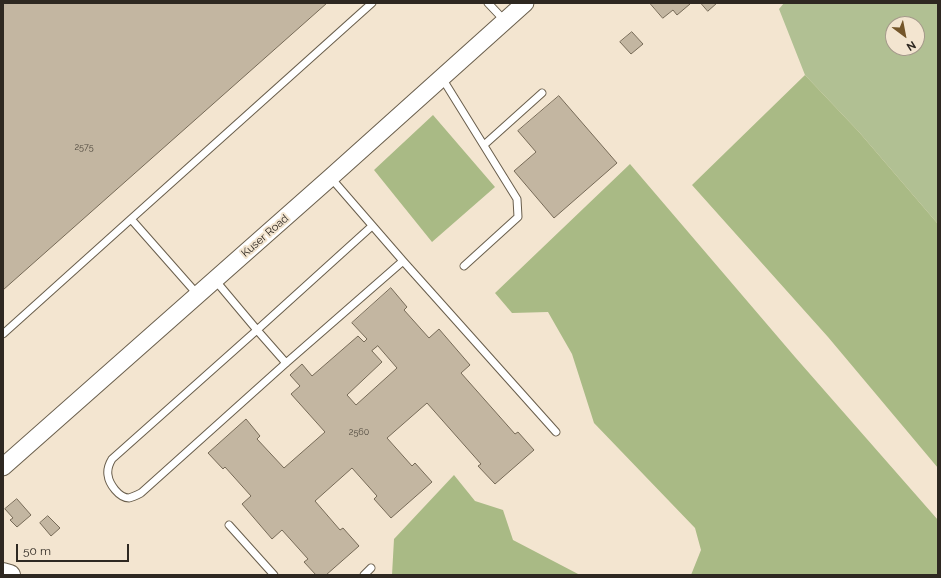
<!DOCTYPE html>
<style>
body{margin:0}
#map{position:relative;width:941px;height:578px;overflow:hidden;background:#f3e5d0;font-family:Raleway,sans-serif}
canvas{display:block}
.frame{position:absolute;inset:0;border:4px solid #2e2821;pointer-events:none}
.north{position:absolute;left:885px;top:16px;width:40px;height:40px;box-sizing:border-box;background:#f3e5d0;border:1px solid #a4998a;border-radius:50%;rotate:148deg;font-size:11px;font-weight:700;line-height:16px;text-align:center;color:#2e2821}
.north::after{content:'';display:block;margin:auto;width:14px;height:18px;background:#74562a;clip-path:polygon(50% 0,100% 100%,50% 72%,0 100%)}
.scale{position:absolute;left:16px;top:544px;width:113px;height:18px;box-sizing:border-box;border:2px solid #2e2821;border-top:0;padding-left:5px;font-size:12px;line-height:14px;white-space:nowrap;color:#2e2821;-webkit-text-stroke:3px #f3e5d0;paint-order:stroke}
</style>
<div id="map">
<canvas width="941" height="578"></canvas>
<div class="frame"></div>
<div class="north">N</div>
<div class="scale">50 m</div>
</div>
<script>
const ctx = document.querySelector('canvas').getContext('2d');
ctx.lineJoin = 'round';
function fill(path, color) {
  ctx.fillStyle = color;
  ctx.fill(path, 'evenodd');
}
function strokePath(path, color, width, dash) {
  ctx.strokeStyle = color;
  ctx.lineWidth = width;
  ctx.lineCap = dash ? 'butt' : 'round';
  ctx.setLineDash(dash || []);
  ctx.stroke(path);
}
function label(font, color, halo, rows, align = 'center') {
  ctx.font = font + ' Raleway,sans-serif';
  ctx.lineWidth = 4;
  ctx.setLineDash([]);
  ctx.textBaseline = 'middle';
  ctx.strokeStyle = halo;
  ctx.fillStyle = color;
  for (const [text, x, y, turn = 0] of rows) {
    ctx.save();
    ctx.translate(x, y);
    ctx.rotate((+turn || 0) * Math.PI / 180);
    ctx.textAlign = isNaN(turn) ? turn : align;
    if (halo) ctx.strokeText(text, 0, 0);
    ctx.fillText(text, 0, 0);
    ctx.restore();
  }
}
const green = new Path2D(`
 M784,3h154v221l-79,-92 -54,-57 -26,-66zM893,24h24v24h-24z`);
const forest = new Path2D(`
 M805,75l54,57 79,92v244l-110,-131 -136,-152z
 M433,115l62,72 -63,55 -58,-72z
 M630,164l165,193 143,163v55h-247l10,-25 -6,-22 -101,-105 -22,-69 -24,-42 -36,1 -17,-20z
 M454,475l21,26 28,9 10,30 67,35h-188l2,-36z`);
const building = new Path2D(`
 M3,3h324l-324,287z
 M650,3h39l1,1 -13,11 -4,-5 -10,8z
 M701,3h16l-9,8z
 M632,32l11,12 -12,10 -11,-12z
 M559,96l58,67 -63,55 -40,-47 22,-19 -18,-21z
 M391,288l16,19 -3,3 25,28 10,-9 31,36 -9,8 54,61 3,-2 16,18 -39,34 -17,-18 3,-2 -54,-61 -40,35 25,28 3,-3 17,19 -41,36 -17,-19 3,-3 -25,-28 -37,33 25,29 3,-2 16,18 -33,29h-10l-12,-13 4,-3 -26,-29 -10,9 -30,-35 9,-8 -26,-29 -2,2 -15,-16 38,-34 14,17 -3,3 27,29 41,-36 -34,-38 9,-8 -10,-11 12,-11 10,12 46,-40 6,6 3,-3 -15,-16zM378,346l19,22 -41,37 -9,-10 35,-33 -10,-11z
 M17,499l14,16 -14,12 -7,-7 3,-2 -8,-9z
 M48,516l12,12 -9,8 -11,-13z`);
const service = new Path2D(`
 M488,3l17,18
 M442,78l75,121 1,18 -54,49
 M484,145l58,-52
 M331,178l72,83 153,171
 M215,280l42,50 -145,129c-3,5 -5,10 -4,16 1,9 11,23 21,23 4,-1 8,-3 12,-5l145,-130 117,-102
 M198,295l-67,-76 241,-216
 M3,334l128,-115
 M286,363l-29,-33 115,-104
 M229,525l45,50
 M364,575l7,-7`);
const tertiary = new Path2D(`
 M3,467l328,-290 194,-174`);
const secondary = new Path2D(`
 M3,573l7,2`);
const numberNames = [
 ["2575",84,147],
 ["2560",359,432]
];
const streetNames = [
 ["Kuser Road",265,236,-41]
];
fill(green, '#b1c093');
fill(forest, '#a9ba85');
fill(building, '#c3b6a1');
strokePath(building, '#766a57', 1);
strokePath(service, '#695e4c', 9);
strokePath(tertiary, '#695e4c', 19);
strokePath(secondary, '#695e4c', 22);
strokePath(service, '#fff', 7);
strokePath(tertiary, '#fff', 17);
strokePath(secondary, '#fff', 20);
label('9px', '#534c41', null, numberNames);
label('11px', '#2e2821', '#f3e5d0', streetNames);
</script>
